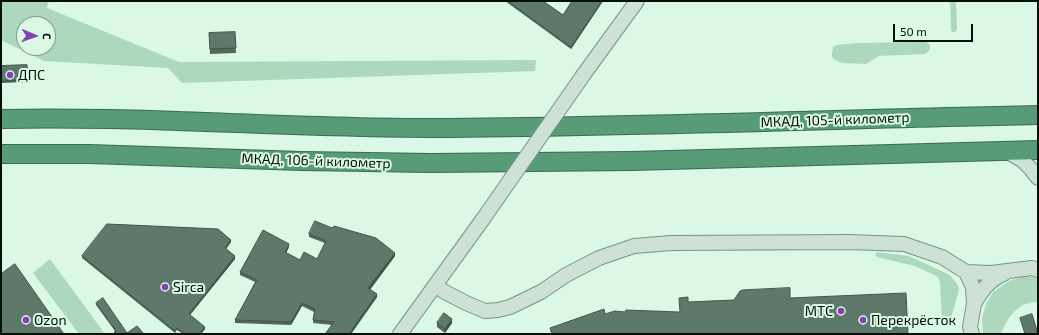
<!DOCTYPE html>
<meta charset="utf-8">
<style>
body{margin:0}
#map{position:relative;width:1039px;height:335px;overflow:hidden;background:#daf8e5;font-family:"Exo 2",sans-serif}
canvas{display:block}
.frame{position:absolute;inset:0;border:2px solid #050f09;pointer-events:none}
.north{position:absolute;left:16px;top:16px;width:40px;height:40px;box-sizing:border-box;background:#daf8e5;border:1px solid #859b8d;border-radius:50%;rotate:92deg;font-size:11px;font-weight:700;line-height:16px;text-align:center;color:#050f09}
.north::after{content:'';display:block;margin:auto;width:14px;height:18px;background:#8541b4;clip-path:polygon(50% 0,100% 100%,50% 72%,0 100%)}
.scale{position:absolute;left:893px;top:24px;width:80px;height:18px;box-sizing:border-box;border:2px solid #050f09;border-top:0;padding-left:5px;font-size:12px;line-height:14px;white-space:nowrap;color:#050f09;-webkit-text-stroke:3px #daf8e5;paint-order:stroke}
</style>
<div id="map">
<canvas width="1039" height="335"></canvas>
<div class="frame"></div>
<div class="north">С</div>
<div class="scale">50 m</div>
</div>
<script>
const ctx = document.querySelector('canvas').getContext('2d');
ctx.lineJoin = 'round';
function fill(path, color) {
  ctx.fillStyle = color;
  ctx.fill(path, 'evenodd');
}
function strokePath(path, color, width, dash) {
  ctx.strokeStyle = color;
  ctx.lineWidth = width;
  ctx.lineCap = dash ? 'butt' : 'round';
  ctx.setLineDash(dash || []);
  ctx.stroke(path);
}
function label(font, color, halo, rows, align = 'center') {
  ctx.font = font + ' "Exo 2",sans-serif';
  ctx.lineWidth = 4;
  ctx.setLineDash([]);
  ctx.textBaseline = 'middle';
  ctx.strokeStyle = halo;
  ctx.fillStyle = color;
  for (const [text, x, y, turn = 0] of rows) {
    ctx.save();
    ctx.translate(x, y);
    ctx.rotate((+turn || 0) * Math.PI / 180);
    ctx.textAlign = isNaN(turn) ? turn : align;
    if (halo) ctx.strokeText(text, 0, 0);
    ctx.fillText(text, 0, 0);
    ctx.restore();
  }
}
const green = new Path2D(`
 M1,1h48l-2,7 132,54 357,-2 -1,11 -353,12 -14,-15 -124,-7 -43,-21zM24,24h24v24h-24z
 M950,1h6l1,28 -2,3h-3l-1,-3z
 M926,42l4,3c0,5 -1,7 -5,9l-46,2 -13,8 -24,-1 -7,-3 -3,-3v-3l1,-7 3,-2 22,-2z
 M877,252l32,4 41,19 7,9 2,6 -1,4 -7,24 -5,3 -4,-1 -2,-37 -2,-6 -23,-11 -38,-9 -2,-2z
 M50,259l55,75h-26l-46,-61z
 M1023,276l15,1v25c-21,0 -30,15 -37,32h-18l-1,-16 4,-14 7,-12 16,-11z`);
const secondary = new Path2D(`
 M584,74l53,-73
 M1006,151l16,9 8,8 8,10
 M966,272l7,15 1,17 -4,23 2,7
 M436,285l7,6 23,12 19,8 13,-1 12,-3 31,-15 25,-17 33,-17 35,-12 37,-3 178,-1 55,2 38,13 24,15 25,1 41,-5 6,2
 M974,304c9,-15 14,-23 31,-31
 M400,334l83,-115`);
const highway = new Path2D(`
 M1,119c59,-1 118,0 177,2 85,3 170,7 255,7 202,-1 403,-9 605,-13
 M1,154h88l213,7 129,2 201,-2 406,-11`);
const secondaryBridge = new Path2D(`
 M483,219l101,-145`);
const wall = new Path2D(`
 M505,1h38l20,14 9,-14h31l-32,48z
 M235,32l1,21 -26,1 -1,-21z
 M27,65l1,17 -27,1v-17z
 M309,234l86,22 -25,34 7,7 -26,37h-26l7,-9 -19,-2 1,-11 -12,-6 -11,19 -56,-2v-3l20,-38 -15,-7v-3l49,-25 -3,6 14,7 17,-1 8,-16 -16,-6z
 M231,242l-5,7 9,10 -45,56 15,14 -4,5h-18l-6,-4 -2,3 -93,-75v-2z
 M96,303l31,30 17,1h-30l1,-3 -19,-26z
 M437,323h15l-7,10 -8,-6z`);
const shadedWall = new Path2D(`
 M602,1h1l-32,48v-2z
 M231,240v2l-6,8v-2z
 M289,244v3l-4,8v-3z
 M395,253v3l-27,36v-4z
 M235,256v3l-46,57v-2z
 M377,294v3l-26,37h-2z
 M302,303v3l-11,19v-3z
 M452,319v4l-7,10v-4z
 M205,327v2l-4,5h-2z`);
const building = new Path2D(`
 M508,1h35l20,14 9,-14h30l-31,46z
 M235,32l1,16 -26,1 -1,-16z
 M27,65l1,15 -27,1v-15z
 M315,221l17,7 2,-2 42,12 19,15 -27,35 9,6 -28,40h-24l9,-12 -21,-2 2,-11 -13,-6 -11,19 -56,-2 22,-40 -17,-8 23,-42 26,14 -4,8 15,8 4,-8 13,7 9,-18 -17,-7z
 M107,224l111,5 13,11 -6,8 10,8 -46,58 16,13 -6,7h-14l-8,-6 -2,3 -93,-75z
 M15,264l49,70h-60l-3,-4v-56z
 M790,288v10l116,-5 2,41h-356l-2,-6 54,-19 1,5 10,-3 10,1 1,-2 54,2 -1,-14 9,-1v5l46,-2 6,-9 3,-1z
 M103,298l24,35 10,-7 7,8h-28l-2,-2 2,-1 -20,-28z
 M444,313l8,6 -7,10 -8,-6z
 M1032,314l6,20h-13l-5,-16z`);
const markers = [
 [10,75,4,"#8541b4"],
 [165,287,4,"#8541b4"],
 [841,311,4,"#8541b4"],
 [26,320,4,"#8541b4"],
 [863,320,4,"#8541b4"]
];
const poiNames = [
 ["ДПС",18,75],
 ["Sirca",173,287],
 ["МТС",833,311,"right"],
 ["Ozon",34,320],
 ["Перекрёсток",871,320]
];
const streetNames = [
 ["МКАД, 105-й километр",835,120,-2],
 ["МКАД, 106-й километр",316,161,2]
];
fill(green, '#add8be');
strokePath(secondary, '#789383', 16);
strokePath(highway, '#3b6b50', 20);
strokePath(secondary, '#cde1d6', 14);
strokePath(highway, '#589c77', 18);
strokePath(secondaryBridge, '#789383', 16, []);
strokePath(secondaryBridge, '#cde1d6', 14);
fill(wall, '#51685a');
fill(shadedWall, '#42554a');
fill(building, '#5e7969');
strokePath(building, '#42554a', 1);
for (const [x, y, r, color] of markers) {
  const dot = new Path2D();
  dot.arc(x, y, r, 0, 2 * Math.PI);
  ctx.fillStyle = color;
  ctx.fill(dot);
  strokePath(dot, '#daf8e5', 1.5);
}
label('14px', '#050f09', '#daf8e5', poiNames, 'left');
label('14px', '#050f09', '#daf8e5', streetNames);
</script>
